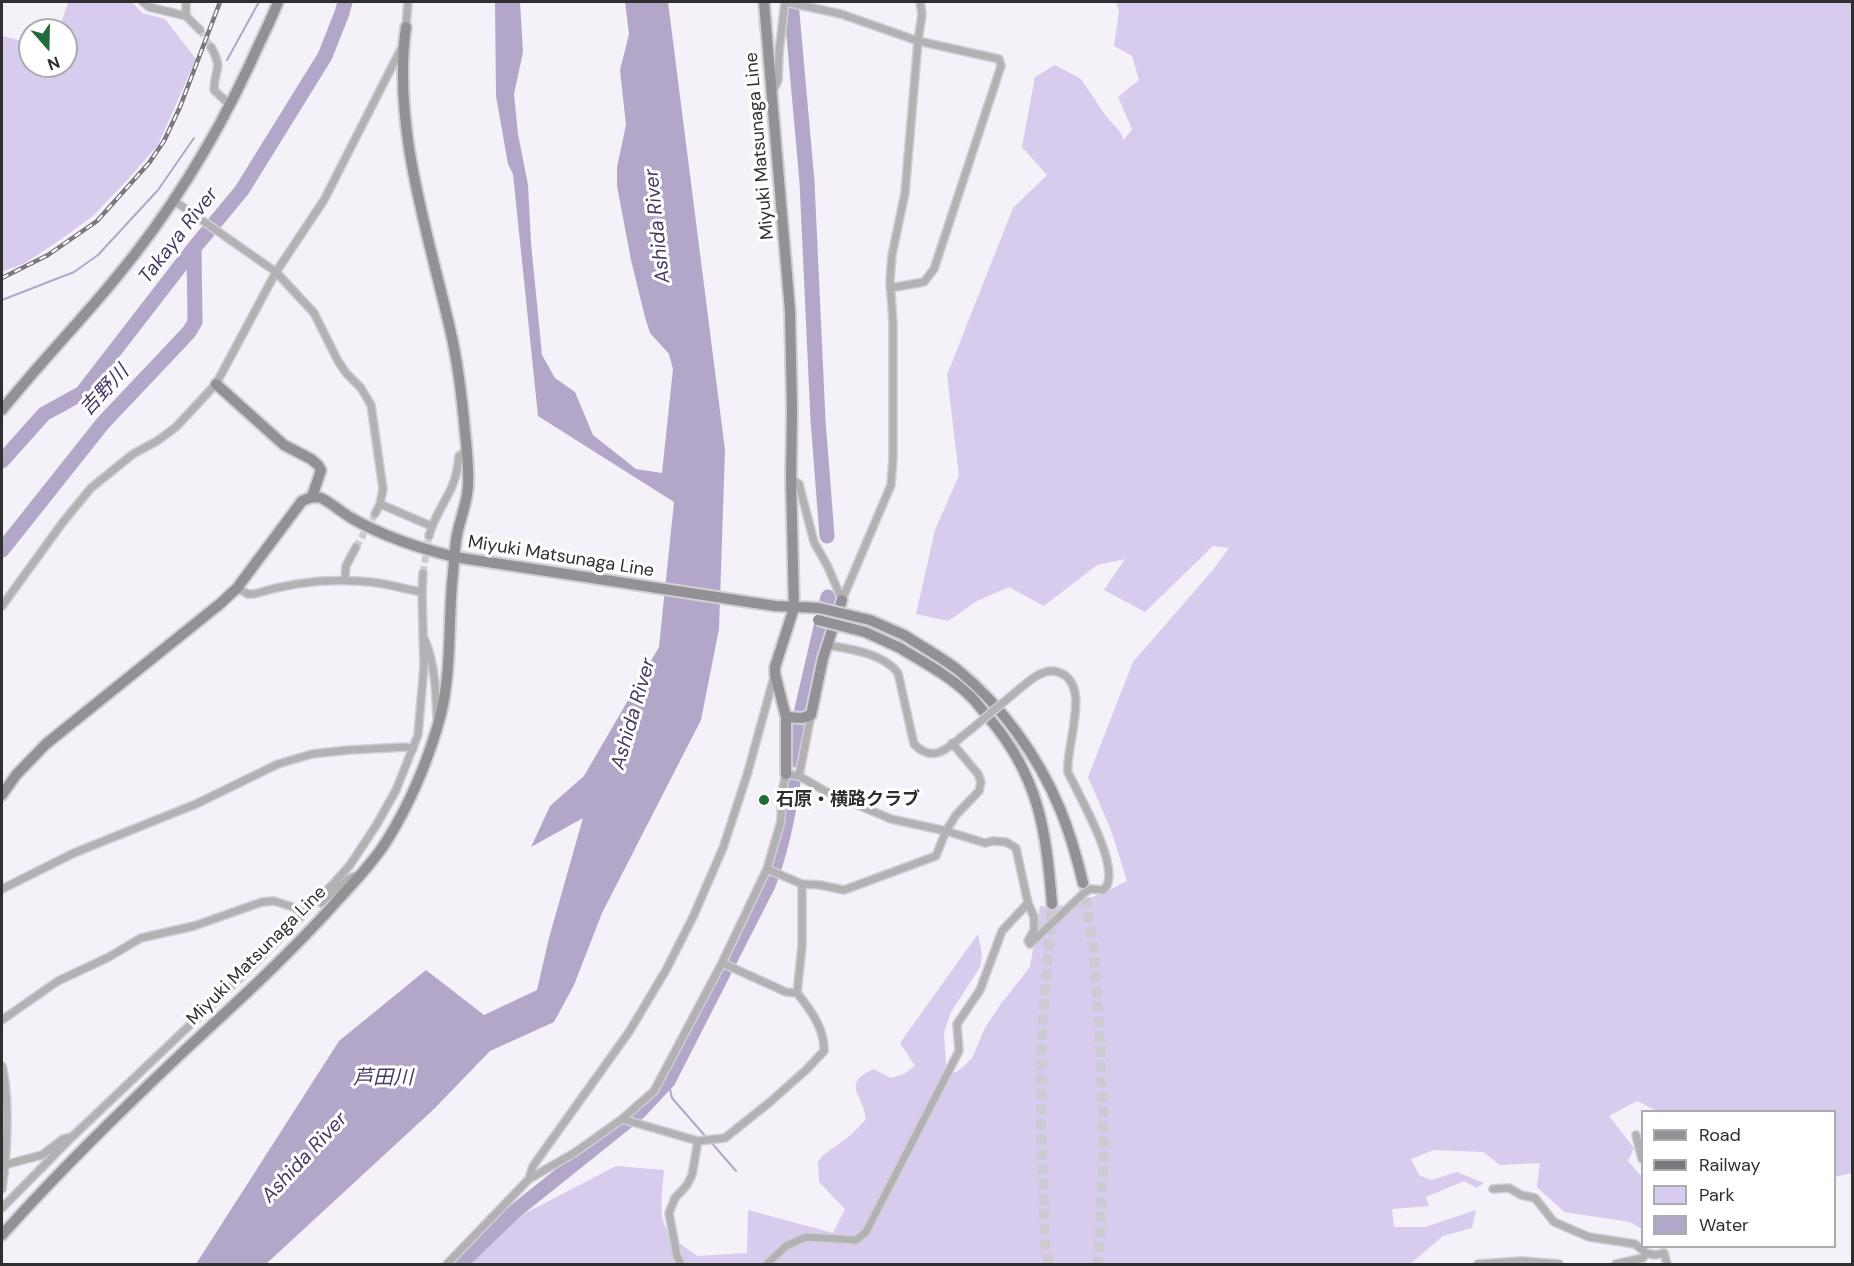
<!DOCTYPE html>
<meta charset="utf-8">
<style>
body{margin:0}
#map{position:relative;width:1854px;height:1266px;overflow:hidden;background:#f4f1f9;font-family:"DM Sans",sans-serif}
canvas{display:block}
.frame{position:absolute;inset:0;border:3px solid #2f2e31;pointer-events:none}
.legend{position:absolute;left:1641px;top:1110px;width:195px;height:138px;box-sizing:border-box;background:#fff;border:2px solid #acabad;margin:0;padding:8px 10px;list-style:none;font-size:18px;color:#2f2e31}
.legend li{display:flex;align-items:center;gap:12px;height:30px}
.legend b{width:30px;border:2px solid #acabad}
.north{position:absolute;left:18px;top:18px;width:60px;height:60px;box-sizing:border-box;background:#fff;border:2px solid #acabad;border-radius:50%;rotate:160deg;font-size:16px;font-weight:700;line-height:24px;text-align:center;color:#2f2e31}
.north::after{content:'';display:block;margin:auto;width:21px;height:27px;background:#206b39;clip-path:polygon(50% 0,100% 100%,50% 72%,0 100%)}
</style>
<div id="map">
<canvas width="1854" height="1266"></canvas>
<div class="frame"></div>
<ul class="legend">
<li><b style="height:8px;background:#929195"></b>Road</li>
<li><b style="height:8px;background:#7a787d"></b>Railway</li>
<li><b style="height:16px;background:#d7cbee"></b>Park</li>
<li><b style="height:16px;background:#b3a7c9"></b>Water</li>
</ul>
<div class="north">N</div>
</div>
<script>
const ctx = document.querySelector('canvas').getContext('2d');
ctx.lineJoin = 'round';
function fill(path, color) {
  ctx.fillStyle = color;
  ctx.fill(path, 'evenodd');
}
function strokePath(path, color, width, dash) {
  ctx.strokeStyle = color;
  ctx.lineWidth = width;
  ctx.lineCap = dash ? 'butt' : 'round';
  ctx.setLineDash(dash || []);
  ctx.stroke(path);
}
function label(font, color, halo, rows, align = 'center') {
  ctx.font = font + ' "DM Sans","Noto Sans JP",sans-serif';
  ctx.lineWidth = 6;
  ctx.setLineDash([]);
  ctx.textBaseline = 'middle';
  ctx.strokeStyle = halo;
  ctx.fillStyle = color;
  for (const [text, x, y, turn = 0] of rows) {
    ctx.save();
    ctx.translate(x, y);
    ctx.rotate((+turn || 0) * Math.PI / 180);
    ctx.textAlign = isNaN(turn) ? turn : align;
    if (halo) ctx.strokeText(text, 0, 0);
    ctx.fillText(text, 0, 0);
    ctx.restore();
  }
}
const green = new Path2D(`
 M70,2h62l10,11 23,6 31,40 -38,86 -28,32 -37,39 -33,24 -35,23 -23,9v-236l28,7v23h36v-36h-7l8,-25z
 M1116,2h736v1171l-17,4 -1,-65 -177,-1 -20,-10 -28,15 25,32 -6,13 14,16v52l-12,-7 -66,-10 -27,-25 3,-24 -40,2 -17,-13 -49,-2 -23,9 8,16 12,5 26,-8 27,11 -7,5 -13,-7 -38,16 3,9 -37,3 2,18h31l51,-17 -4,18 -29,8 -33,28h-947l55,-47 98,-51 48,4c-1,16 -7,48 4,61 7,10 20,18 29,25l50,-3 1,-43 85,23 12,-24 -26,-27 -1,-20 4,-6 29,-21 15,-16c-2,-24 -26,-34 7,-50l18,9 13,-4 11,-8 -15,-23 78,-109 4,20 -2,13 -29,45 -7,20 2,34 3,6h7l6,-4 10,-10 13,-30 15,-23 30,-38 10,-61c32,3 59,-11 87,-25l-16,-51 -23,-53 45,-115 79,-91 17,-23 -16,-2 -68,66 -41,-22 21,-31 -28,6 -53,41 -35,-19 -32,14 -29,20 -32,-7 19,-84 24,-55 -12,-100 66,-167 34,-33 -25,-28 13,-70 20,-12 26,14 25,37 14,16 4,8 8,-11 -14,-32 21,-17 -7,-24 -18,-10 5,-35z`);
const water = new Path2D(`
 M495,2h25l3,50 -9,42 4,40 10,51 3,58 11,112 13,23 20,14 18,43 43,34 26,4 11,-104 -4,-15 -19,-21 -5,-16 -14,-57 -14,-74v-19l9,-42 -6,-55 9,-36 -4,-32h43l57,448 -6,179 -18,91 -99,193 -28,72 -20,37 -64,29 -56,58 -168,155h-70l143,-223 87,-71 58,45 53,-25 12,-52 34,-120 -52,29 19,-41 34,-30 75,-129 15,-145 -136,-86 -25,-242 -5,-10 -12,-68z`);
const stream = new Path2D(`
 M227,60l32,-58
 M2,300l72,-28 24,-17 60,-65 36,-52
 M668,1081l4,17 34,39
 M710,1141l26,30`);
const river = new Path2D(`
 M791,2l16,180 11,238 9,116
 M2,461l42,-47 38,-21 112,-145 48,-58 83,-134 17,-43 3,-11
 M2,550l101,-127 86,-91 6,-10 -1,-74
 M802,709l26,-112
 M796,760l3,-34
 M460,1264l54,-52 125,-100 29,-31 100,-196c13,-34 20,-67 25,-103`);
const streetTunnel = new Path2D(`
 M200,30l11,17
 M356,547l19,-33
 M423,573l6,-37`);
const secondaryTunnel = new Path2D(`
 M1083,883l11,69 6,89 4,109 -6,114
 M1049,1264l-4,-19 -4,-115 1,-98 10,-128`);
const street = new Path2D(`
 M143,2l6,5 37,9 14,14
 M186,2v14
 M786,2l55,12 77,27 81,18 2,7 -67,203 -10,13 -34,6
 M406,27l2,-25
 M211,47c13,24 3,21 3,43l16,15
 M773,91l5,-11 1,-28 6,-50
 M173,200l103,72 38,41 24,48 8,12 15,15 10,17 12,84 -3,15 -5,10
 M791,479l8,5 15,58 14,25 14,33
 M380,504l51,22
 M429,536c4,-17 14,-31 22,-47 5,-11 7,-21 8,-33l8,-6
 M345,580l1,-14 10,-19
 M237,588l11,6h6c38,-12 78,-16 117,-12 17,2 34,7 51,10
 M842,600l49,-115 2,-27v-135l-3,-43 2,-25 13,-62 13,-152 4,-27 -2,-12
 M2,606l61,-84 28,-34 42,-34 24,-13 19,-14 40,-43 60,-112 48,-72 78,-153
 M425,640c10,25 11,51 12,78
 M827,645c23,4 56,8 71,28l16,71c21,22 36,1 55,-13
 M952,743l26,31 3,8 -2,9 -23,24 -10,16 39,12 8,-2 13,1 10,6 12,55 6,14v13l-6,11 2,3 54,-51 7,-4 12,1c2,-2 5,-6 5,-8 7,-25 -29,-86 -40,-110 -3,-26 25,-89 -10,-100 -15,-5 -30,10 -41,19
 M799,776l12,-61
 M2,889l72,-36 122,-49 82,-40 34,-10 37,-4 57,-3 7,2
 M321,903l27,-24 12,-5
 M722,963l64,29 11,1
 M2,1020l56,-39 51,-24 32,-19 53,-12 68,-24 12,-1 19,6 10,6
 M2,1066c8,31 5,91 0,123
 M622,1119l76,22 27,-3 45,-36 36,-32 18,-19c1,-22 -14,-42 -27,-58l5,-47v-62
 M1636,1135l6,24
 M4,1165l38,-10 21,-16 7,-2
 M529,1179l45,-26 48,-34 32,-28 68,-128 45,-94 14,-48 1,-29 4,-18 13,2 26,15 66,28 55,12 -10,25 -92,34 -24,-5 -18,-1 -35,-15
 M1493,1189l16,-1 12,7 14,3 19,24 35,15 46,7 11,9 9,2 9,-2 3,11
 M2,1208l70,-71 178,-169 83,-84 17,-19 27,-41 19,-34 22,-55 6,-69 -2,-74 1,-19
 M447,1264l82,-85 4,-13 96,-134 37,-62 27,-53 30,-69 24,-73 27,-98
 M681,1264l-4,-8 -8,-43 6,-15 12,-13 5,-10 6,-34
 M767,1264l19,-18 20,-9 50,3 10,-8 93,-181 -2,-27 23,-34 22,-59 26,-28
 M1478,1264l44,-3 37,3
 M1616,1264l27,-6 3,-5`);
const secondary = new Path2D(`
 M764,2l26,309 2,100 -1,68 3,129 -19,59v7l11,43v57
 M216,384l68,61 27,14 7,6 3,5 -9,27
 M2,410c36,-45 76,-86 113,-131 54,-65 99,-138 135,-215 9,-21 20,-41 28,-62
 M904,635c17,11 37,22 54,35 44,36 80,86 102,139 10,24 17,49 23,74
 M900,648c23,14 48,27 68,46 8,7 14,16 21,24 50,59 57,112 63,186
 M786,717l16,1 9,-3 12,-57 19,-58
 M2,795l14,-20 30,-31 175,-141 16,-15 65,-87c7,-3 12,-5 19,-3 11,5 21,15 32,21 32,18 65,29 102,38l320,49 44,2
 M2,1235c57,-64 119,-124 181,-183 53,-49 106,-97 154,-151 17,-19 35,-37 49,-59 22,-35 39,-74 51,-114 15,-47 11,-96 15,-145 2,-16 2,-32 5,-48 3,-16 10,-32 11,-48 1,-18 -1,-37 -3,-55 -3,-35 -7,-69 -15,-103 -22,-96 -58,-203 -44,-302`);
const rail = new Path2D(`
 M2,278l46,-23 49,-34 52,-58 15,-22 16,-34 40,-105`);
const streetBridge = new Path2D(`
 M969,731l48,-40`);
const secondaryBridge = new Path2D(`
 M819,608l51,12 34,15
 M818,620l47,12 35,16`);
const markers = [
 [764,800,6,"#206b39"]
];
const streetNames = [
 ["Miyuki Matsunaga Line",760,146,-95],
 ["Miyuki Matsunaga Line",561,557,9],
 ["Miyuki Matsunaga Line",257,956,-45]
];
const poiNames = [
 ["石原・横路クラブ",776,800]
];
const waterNames = [
 ["Ashida River",658,226,-96],
 ["Takaya River",179,236,-52],
 ["吉野川",105,391,-47],
 ["Ashida River",634,714,-74],
 ["芦田川",383,1079],
 ["Ashida River",305,1158,-47]
];
fill(green, '#d7cbee');
fill(water, '#b3a7c9');
strokePath(stream, '#b3a7c9', 2);
strokePath(river, '#b3a7c9', 15);
strokePath(streetTunnel, '#cdcad1', 7, [7, 3.5]);
strokePath(secondaryTunnel, '#cdcad1', 10, [10, 5]);
strokePath(street, '#d1ced5', 10);
strokePath(secondary, '#d1ced5', 14);
strokePath(street, '#b2b1b4', 7);
strokePath(secondary, '#929195', 10);
strokePath(rail, '#7a787d', 4.5);
strokePath(rail, '#fff', 2, [7]);
strokePath(streetBridge, '#d1ced5', 10, []);
strokePath(secondaryBridge, '#d1ced5', 14, []);
strokePath(streetBridge, '#b2b1b4', 7);
strokePath(secondaryBridge, '#929195', 10);
for (const [x, y, r, color] of markers) {
  const dot = new Path2D();
  dot.arc(x, y, r, 0, 2 * Math.PI);
  ctx.fillStyle = color;
  ctx.fill(dot);
  strokePath(dot, '#fff', 2);
}
label('18px', '#2f2e31', '#fff', streetNames);
label('bold 18px', '#2f2e31', '#fff', poiNames, 'left');
label('italic 20px', '#493765', '#fff', waterNames);
</script>
